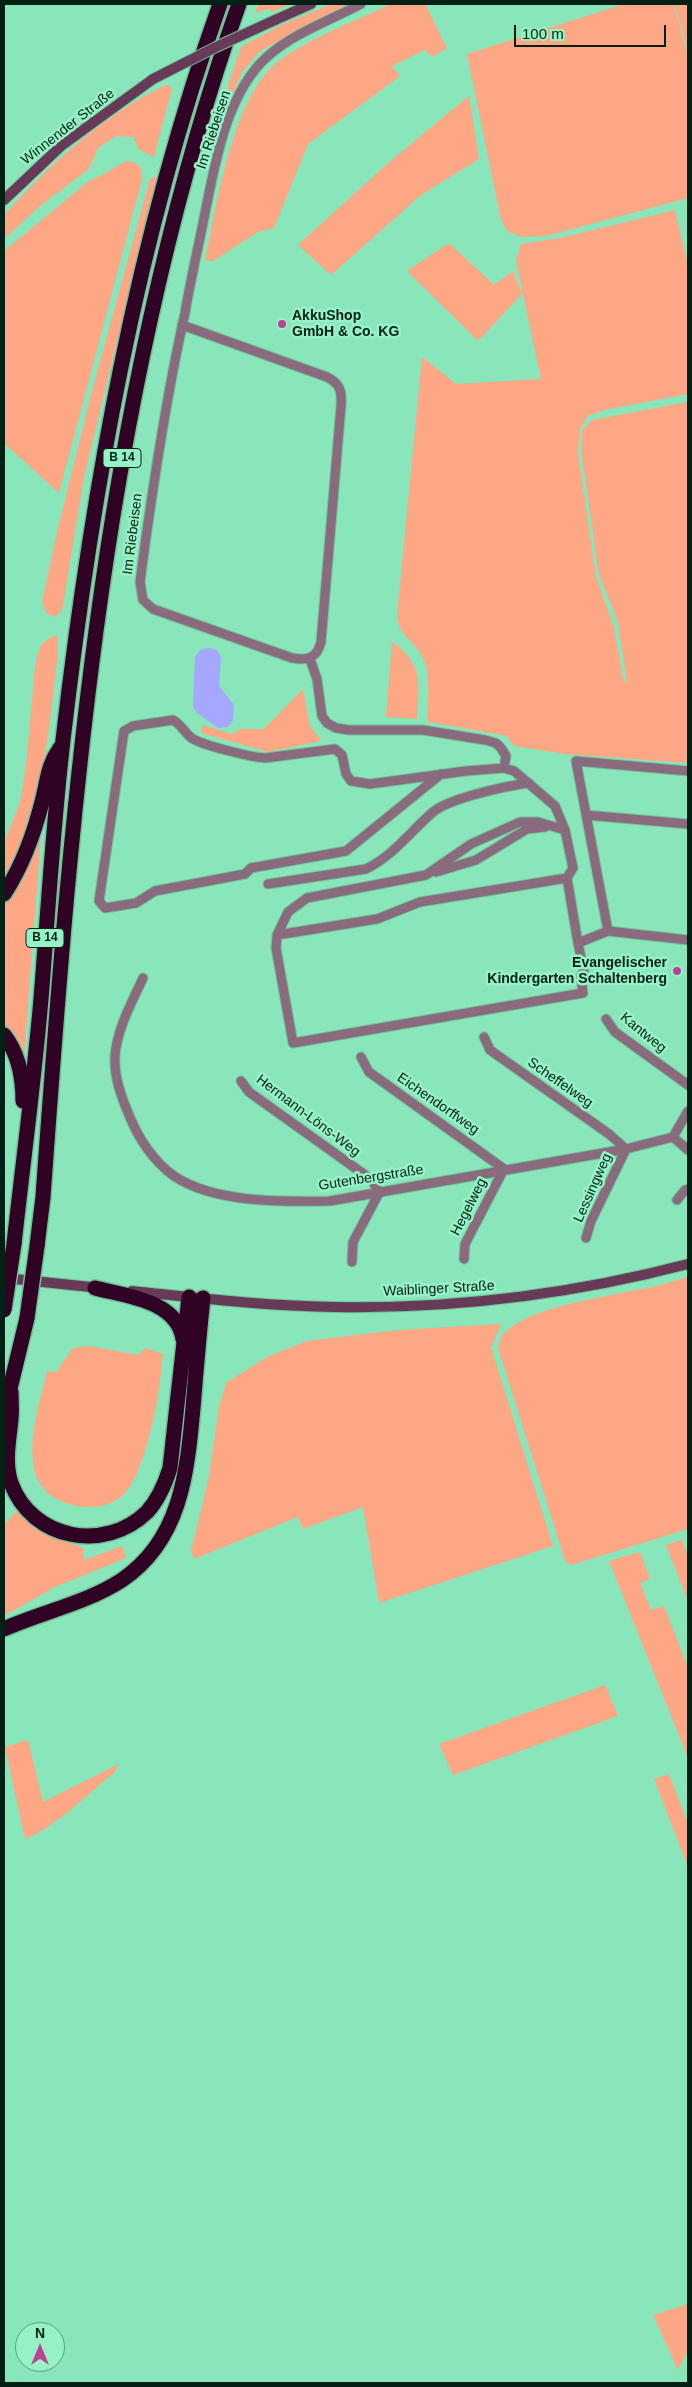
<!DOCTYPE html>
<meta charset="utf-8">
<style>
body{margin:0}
#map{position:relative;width:692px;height:2387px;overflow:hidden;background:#89e5ba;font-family:Helvetica,sans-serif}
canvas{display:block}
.frame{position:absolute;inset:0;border:5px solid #032014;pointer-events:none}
.north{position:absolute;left:15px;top:2322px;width:50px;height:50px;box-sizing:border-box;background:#96f2c6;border:1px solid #5b9e7f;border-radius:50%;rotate:0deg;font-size:14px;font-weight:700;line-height:20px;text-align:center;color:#032014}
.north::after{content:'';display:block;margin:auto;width:18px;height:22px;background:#bc4295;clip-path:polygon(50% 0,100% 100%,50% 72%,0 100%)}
.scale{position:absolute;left:514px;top:25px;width:152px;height:22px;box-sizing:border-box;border:2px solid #032014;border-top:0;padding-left:6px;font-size:15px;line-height:18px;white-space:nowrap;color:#032014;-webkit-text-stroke:4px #96f2c6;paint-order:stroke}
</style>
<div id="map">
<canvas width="692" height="2387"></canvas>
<div class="frame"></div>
<div class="north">N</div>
<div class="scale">100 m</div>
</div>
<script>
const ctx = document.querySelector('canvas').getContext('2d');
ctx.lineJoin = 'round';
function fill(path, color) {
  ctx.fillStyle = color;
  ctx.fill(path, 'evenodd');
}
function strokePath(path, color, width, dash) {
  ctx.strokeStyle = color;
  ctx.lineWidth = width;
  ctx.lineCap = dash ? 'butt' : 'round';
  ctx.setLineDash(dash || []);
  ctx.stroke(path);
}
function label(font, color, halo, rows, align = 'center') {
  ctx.font = font + ' Helvetica,sans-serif';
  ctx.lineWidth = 5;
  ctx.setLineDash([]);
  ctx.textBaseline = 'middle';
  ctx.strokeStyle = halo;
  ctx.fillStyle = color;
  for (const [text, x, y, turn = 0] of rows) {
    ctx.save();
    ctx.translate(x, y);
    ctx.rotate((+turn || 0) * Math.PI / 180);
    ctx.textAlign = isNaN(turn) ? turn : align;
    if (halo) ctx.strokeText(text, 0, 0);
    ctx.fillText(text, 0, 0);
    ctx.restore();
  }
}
const green = new Path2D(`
 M258,4h33l-19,8 -3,-3 -14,4z
 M331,4h19l-90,47 -18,21 -25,58 -4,-1 28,-82 40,-22z
 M391,4h34l22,44 -15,9 -7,-7 -33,16 8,10 -92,68 -34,84 -16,4 -45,29h-8c12,-56 27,-165 74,-200 30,-23 77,-40 112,-57z
 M624,4h49l15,50v144l-142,38 -25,1 -14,-6 -6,-11 -34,-166z
 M674,4h14v46z
 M168,84l4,5 -18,68 -16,-8 -4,-12 -18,-1 -18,12 -9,21 -48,36 -37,34v-24c46,-51 102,-102 164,-131z
 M469,96l10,63 -58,36 -90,80 -33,-30 90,-82z
 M127,161l8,2 6,5 1,11 -83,314 -55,-50v-192l86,-71c14,-4 24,-14 37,-19z
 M157,176l-73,301 -22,134 -7,6 -9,-4 -4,-12 16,-73 34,-137 58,-212z
 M675,210l13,55v129l-84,16 -16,6 -8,13 -2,24 18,124 18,50 9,52 4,4 -9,-61 -19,-47 -18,-125 1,-20 10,-10 96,-18v361l-123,-9 -51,-8 -7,-10 -79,-14c-1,-17 3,-48 -4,-62 -9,-20 -25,-22 -27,-45l25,-258 34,27 85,-5 -25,-118 5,-17 39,-6z
 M449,243l45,42 19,-14 9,23 -44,47 -71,-70z
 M58,636v17c-10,81 -14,155 -54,227v-37l16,-41 6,-36 9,-99 5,-21 10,-9z
 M392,642c32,22 27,43 25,77l-31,-2z
 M303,689l7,37 11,15 -53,11 -67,-19 1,-8 30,9 9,-5h23z
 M42,822l-18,235 -20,-28v-127l8,-11z
 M688,1277v252l-117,36 -6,-4 -67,-213c1,-4 2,-10 5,-14 26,-27 97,-36 133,-44 18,-3 35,-8 52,-13z
 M501,1324l-10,23 62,199 -174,57 -16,-96 -60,22 -5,-12 -104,42 -3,-8 17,-70 11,-74 7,-24 41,-26 40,-16 92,-11z
 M89,1346l50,9 6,-7 18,6c-4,38 -9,74 -23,111 -4,10 -9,23 -17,30 -11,11 -31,14 -46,11 -69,-13 -40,-89 -30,-135l9,1 17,-24z
 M16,1511l23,20 44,17 1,12 38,-14 4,12 -71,29 -51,29v-90z
 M682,1540l6,17v44l-22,-56z
 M640,1552l10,27 -10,4 11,27 13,-4 24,62v90l-79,-197z
 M605,1685l13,31 -165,59 -14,-31z
 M28,1740l15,62 76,-38 -5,9c-27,21 -58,54 -89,66l-20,-92z
 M669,1774l19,50v43l-34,-88z
 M688,2304v46l-10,20 -25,-55z`);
const water = new Path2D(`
 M208,648l9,2 4,7 -2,29 15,19 -1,15 -5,7 -10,1 -22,-16 -3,-6 2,-49 5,-7z`);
const street = new Path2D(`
 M182,325l145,52c14,7 15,15 14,29l-20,236c-4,16 -13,19 -29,16l-139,-49 -10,-9 -3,-18c12,-91 25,-180 45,-269 5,-30 12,-60 18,-90 11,-53 22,-130 65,-167 26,-23 63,-36 93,-52
 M310,659l7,20 5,37 5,7 9,5 13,2h74l62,10 11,3 5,5 5,8 -2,12
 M441,774l-95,77 -95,17 -6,6 -90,17 -19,12 -31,5 -6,-7 25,-170 9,-5 40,-6c9,5 12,14 20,19 13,7 57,18 72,19l70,-9 7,6 4,19 5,7 19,3 96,-13 38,-3 10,3 41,35 10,24 8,38 -6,10 11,65 30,-12 80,9
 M586,815l102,9
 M436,872l40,-12 51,-31 18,-2
 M567,878l-147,24 -43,17 -100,16 -1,13 17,95 290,-50 -2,-17 3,-4 -6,-29
 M268,884l98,-15c27,-13 45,-38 67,-57 17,-14 73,-26 96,-29
 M608,931l-32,-170 112,10
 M277,935l11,-23 19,-14 119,-23 45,-31 49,-22h18l27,8
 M143,978c-11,24 -26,51 -28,78 -1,21 6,40 14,59 9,23 25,47 45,61 40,27 109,26 156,25l296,-52 47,-12 15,-26
 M606,1019l9,13 73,53
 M484,1037l6,13 119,84 17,15 -35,72 -5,17
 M361,1057l8,15 135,97 -39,75 -1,15
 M241,1081l8,11 123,88 7,13 -26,49 -1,20
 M673,1137l15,13
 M677,1200l8,-10 3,-1`);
const secondary = new Path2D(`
 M275,20l36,-16
 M4,200l57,-54 92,-67
 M5,1278l95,10
 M132,1291c67,7 136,15 204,16 119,2 237,-13 352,-43`);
const highway = new Path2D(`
 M4,894c19,-29 31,-63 39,-96 5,-20 5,-33 17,-50
 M4,1035c15,19 19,42 19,66
 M14,1244c9,-82 20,-163 27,-245 7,-87 12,-173 22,-259 29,-249 73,-499 157,-736
 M37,1246l6,-49c29,-403 61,-810 196,-1193
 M95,1288c30,8 82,12 88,51
 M11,1392c0,9 1,18 0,27 -2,21 -7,43 0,64 21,57 94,70 136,29 12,-13 18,-28 23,-44l19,-171
 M7,1401l20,-83
 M4,1629c38,-17 83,-26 118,-49 59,-40 65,-107 71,-172 3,-37 6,-73 10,-110`);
const secondaryBridge = new Path2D(`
 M153,79l63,-32 59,-27`);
const highwayBridge = new Path2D(`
 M4,1310l10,-66
 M27,1318l10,-72`);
const markers = [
 [282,324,5,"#bc4295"],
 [677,971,5,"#bc4295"]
];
const shields = [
 [122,458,38],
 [45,938,38]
];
const shieldNames = [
 ["B 14",122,458],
 ["B 14",45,938]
];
const streetNames = [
 ["Winnender Straße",68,127,-38],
 ["Im Riebeisen",214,130,-72],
 ["Im Riebeisen",133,534,-83],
 ["Kantweg",643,1033,39],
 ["Scheffelweg",560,1083,35],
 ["Eichendorffweg",438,1104,35],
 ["Hermann-Löns-Weg",308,1116,37],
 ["Gutenbergstraße",371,1178,-9],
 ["Lessingweg",593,1188,-66],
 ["Hegelweg",469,1207,-63],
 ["Waiblinger Straße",439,1289,-3]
];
const poiNames = [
 ["AkkuShop",292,316],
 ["GmbH & Co. KG",292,332],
 ["Evangelischer",667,963,"right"],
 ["Kindergarten Schaltenberg",667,979,"right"]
];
fill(green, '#fda785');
fill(water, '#a6a7fe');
strokePath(street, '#71c29c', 11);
strokePath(secondary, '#71c29c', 12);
strokePath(highway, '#71c29c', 18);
strokePath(street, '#8a6a7d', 9);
strokePath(secondary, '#673b57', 10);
strokePath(highway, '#300223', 15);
strokePath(secondaryBridge, '#71c29c', 12, []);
strokePath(highwayBridge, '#71c29c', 18, []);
strokePath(secondaryBridge, '#673b57', 10);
strokePath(highwayBridge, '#300223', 15);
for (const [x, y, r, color] of markers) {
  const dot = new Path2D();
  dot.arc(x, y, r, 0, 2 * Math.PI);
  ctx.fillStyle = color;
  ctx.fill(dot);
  strokePath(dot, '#96f2c6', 2);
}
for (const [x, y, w] of shields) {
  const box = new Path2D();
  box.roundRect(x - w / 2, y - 9.5, w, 19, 4);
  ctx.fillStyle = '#96f2c6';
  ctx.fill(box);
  strokePath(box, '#032014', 1);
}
label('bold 12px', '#032014', null, shieldNames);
label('14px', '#032014', '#96f2c6', streetNames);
label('bold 14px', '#032014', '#96f2c6', poiNames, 'left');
</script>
